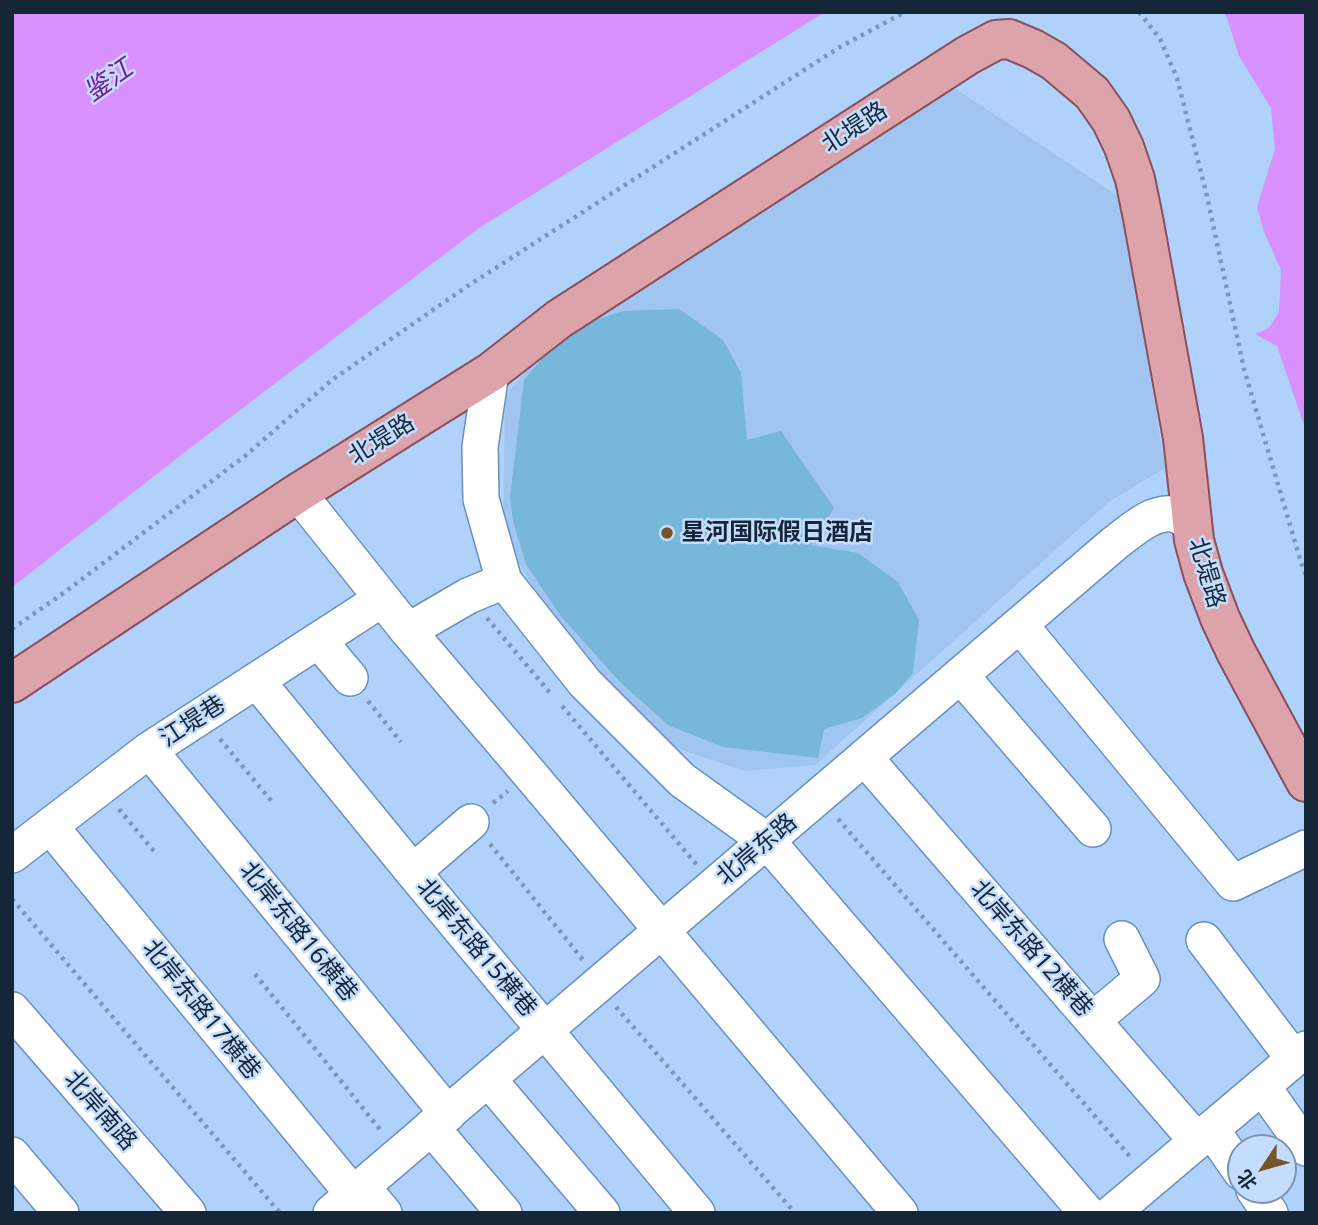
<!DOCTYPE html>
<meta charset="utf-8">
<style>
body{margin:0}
#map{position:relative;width:1318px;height:1225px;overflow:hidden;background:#b0d1f9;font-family:"Noto Sans","Noto Sans SC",sans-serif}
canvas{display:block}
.frame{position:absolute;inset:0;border:14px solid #162639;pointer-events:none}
.north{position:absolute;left:1227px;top:1134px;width:70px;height:70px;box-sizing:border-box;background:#c4ddfc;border:2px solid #7e94ae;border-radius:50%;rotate:234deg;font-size:19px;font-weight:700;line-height:28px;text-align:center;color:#162639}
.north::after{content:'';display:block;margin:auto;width:24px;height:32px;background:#75562b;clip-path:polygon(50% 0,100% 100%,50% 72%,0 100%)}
</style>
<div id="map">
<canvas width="1318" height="1225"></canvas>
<div class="frame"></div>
<div class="north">北</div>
</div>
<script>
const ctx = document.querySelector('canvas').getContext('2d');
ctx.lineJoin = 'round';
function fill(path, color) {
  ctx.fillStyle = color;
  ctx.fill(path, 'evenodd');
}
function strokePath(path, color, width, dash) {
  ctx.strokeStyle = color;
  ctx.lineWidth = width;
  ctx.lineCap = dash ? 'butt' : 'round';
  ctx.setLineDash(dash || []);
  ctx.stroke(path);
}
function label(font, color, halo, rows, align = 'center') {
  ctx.font = font + ' "Noto Sans","Noto Sans SC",sans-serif';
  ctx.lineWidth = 5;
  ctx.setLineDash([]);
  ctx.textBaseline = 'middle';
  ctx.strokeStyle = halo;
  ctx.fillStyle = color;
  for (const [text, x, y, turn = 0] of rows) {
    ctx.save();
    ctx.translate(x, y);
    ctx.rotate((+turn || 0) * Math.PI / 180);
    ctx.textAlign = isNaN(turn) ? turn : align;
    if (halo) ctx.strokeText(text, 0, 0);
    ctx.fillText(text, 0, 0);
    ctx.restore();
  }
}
const built = new Path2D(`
 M954,88l167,110 44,270 -55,33 -295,264 -70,6 -81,-27 -103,-109 -58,-99 2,-139 54,-68z`);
const water = new Path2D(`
 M12,12h813l-346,216 -294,224 -173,135z
 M1223,12h83v419l-29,-85 -22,-12 14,-6 10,-16 2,-42 -17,-38 -7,-25 18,-58 -4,-41 -32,-52 -12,-38z`);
const building = new Path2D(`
 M679,309l44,31 18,33 6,67 34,-9 53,77 -23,37 47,8 40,29 21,38 -6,53 -18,21 -33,24 -38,11 -6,29 -95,-11 -55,-22 -48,-43 -60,-67 -34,-51 -13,-43 -3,-23 14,-118 44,-51 55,-18z`);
const path = new Path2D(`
 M1139,12l21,27 17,39 29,114 38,177 59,200 3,6
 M487,618l64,76
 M12,629l53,-37 180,-136 87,-76 134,-93 374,-240 65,-35
 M368,701l33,41
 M562,706l135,159
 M220,739l53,64
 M493,803l15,-12
 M119,809l38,46
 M838,819l294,340
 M490,844l93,116
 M12,899l268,314
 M255,974l127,158
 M616,1007l179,206`);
const minor = new Path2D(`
 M491,372l-11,75 1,52 23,82 81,102 97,97 85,61 320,372
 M298,493l110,138 121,142 371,440
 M1020,625l213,258 73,-35
 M408,631l60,-35 36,-15
 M319,641l31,37
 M961,676l132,153
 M257,681l156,191 284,341
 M149,750l299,364
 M865,758l332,383
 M50,826l303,368
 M12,855l137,-105 233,-151
 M413,872l58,-50
 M1204,940l90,119
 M12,1010l176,203
 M1093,1020l49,-41 -20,-40
 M488,1079l114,134
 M1262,1086l44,62
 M431,1127l73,86
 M1211,1129l30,43
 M12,1155l49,58
 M362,1187l22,26
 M1254,1190l16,23
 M331,1213l784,-670c16,-12 40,-35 62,-28 5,2 11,7 15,9
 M1112,1213l194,-164`);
const major = new Path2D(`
 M12,683l286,-190 193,-121 68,-53 409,-264 28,-15 13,-1 24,10 21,12 38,32 19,27 13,27 11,32 8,39 40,220 11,102 9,33 17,45 16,34 70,130`);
const markers = [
 [667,533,7,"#75562b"]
];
const streetNames = [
 ["北堤路",855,128,-33],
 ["北堤路",382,440,-32],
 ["北堤路",1206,573,73],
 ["江堤巷",193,722,-33],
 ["北岸东路",757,850,-40],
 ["北岸东路16横巷",298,932,51],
 ["北岸东路15横巷",476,948,50],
 ["北岸东路12横巷",1031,949,49],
 ["北岸东路17横巷",201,1010,51],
 ["北岸南路",100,1111,49]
];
const poiNames = [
 ["星河国际假日酒店",681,533]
];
const waterNames = [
 ["鉴江",109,81,-35]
];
fill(built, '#a0c5f1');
fill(water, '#d890fc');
fill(building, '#76b7da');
strokePath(minor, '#6990bf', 38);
strokePath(major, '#89505e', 42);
strokePath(path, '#7d98b9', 4.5, [3.5, 5]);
strokePath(minor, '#fff', 35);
strokePath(major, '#dda3aa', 38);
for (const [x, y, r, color] of markers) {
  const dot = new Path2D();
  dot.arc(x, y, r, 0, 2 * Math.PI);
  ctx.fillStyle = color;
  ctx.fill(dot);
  strokePath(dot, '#c4ddfc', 2.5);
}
label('24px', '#162639', '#c4ddfc', streetNames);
label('bold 24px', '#162639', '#c4ddfc', poiNames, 'left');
label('italic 26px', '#76189b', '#c4ddfc', waterNames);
</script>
